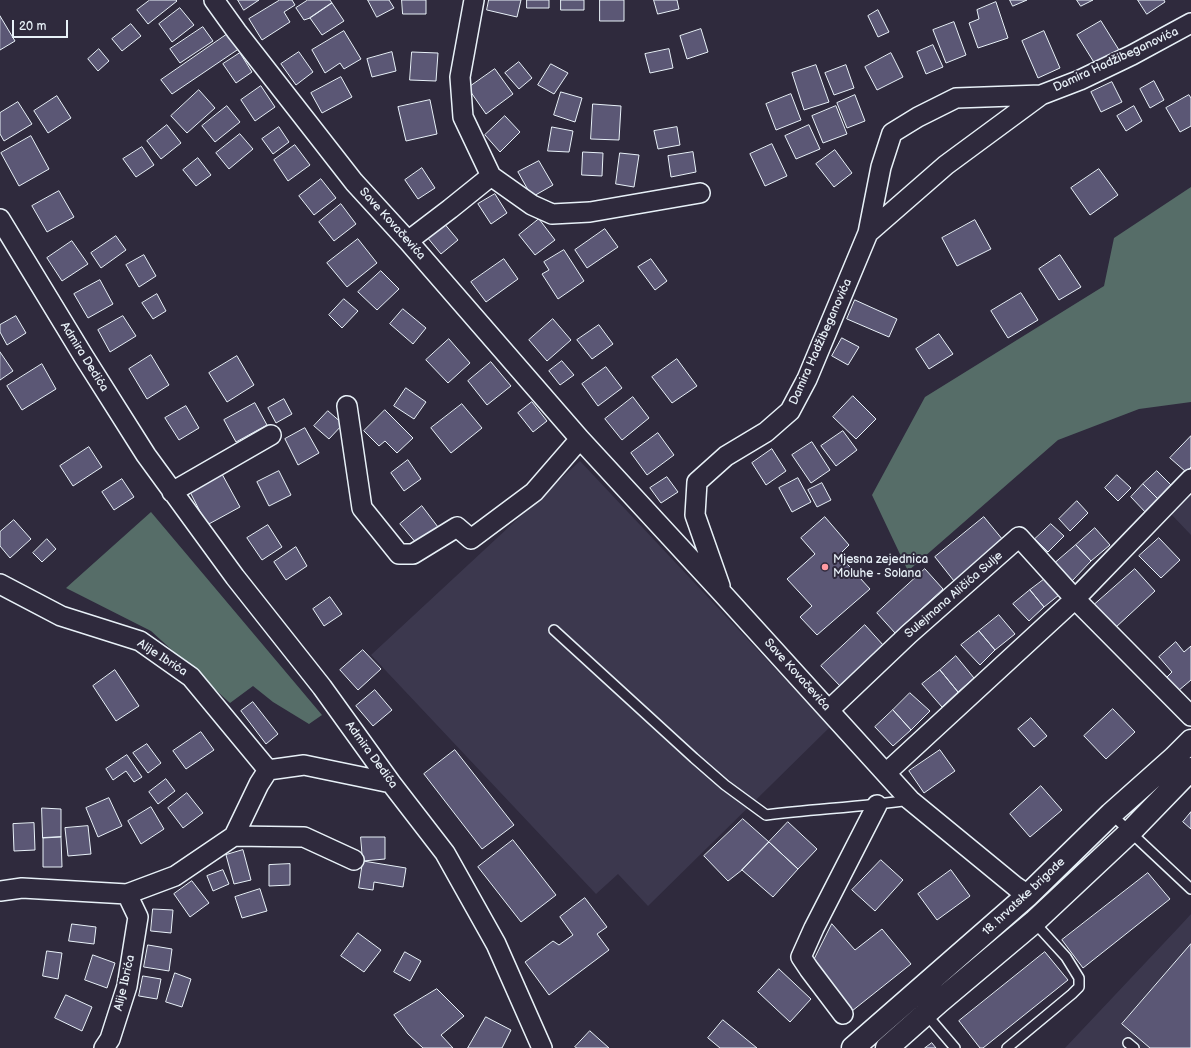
<!DOCTYPE html>
<meta charset="utf-8">
<style>
body{margin:0}
#map{position:relative;width:1191px;height:1048px;overflow:hidden;background:#2f2a3d;font-family:"Balsamiq Sans",sans-serif}
canvas{display:block}
.scale{position:absolute;left:12px;top:20px;width:56px;height:18px;box-sizing:border-box;border:2px solid #e8f1f8;border-top:0;padding-left:5px;font-size:12px;line-height:14px;white-space:nowrap;color:#e8f1f8;-webkit-text-stroke:3px #2f2a3d;paint-order:stroke}
</style>
<div id="map">
<canvas width="1191" height="1048"></canvas>
<div class="scale">20 m</div>
</div>
<script>
const ctx = document.querySelector('canvas').getContext('2d');
ctx.lineJoin = 'round';
function fill(path, color) {
  ctx.fillStyle = color;
  ctx.fill(path, 'evenodd');
}
function strokePath(path, color, width, dash) {
  ctx.strokeStyle = color;
  ctx.lineWidth = width;
  ctx.lineCap = dash ? 'butt' : 'round';
  ctx.setLineDash(dash || []);
  ctx.stroke(path);
}
function label(font, color, halo, rows, align = 'center') {
  ctx.font = font + ' "Balsamiq Sans",sans-serif';
  ctx.lineWidth = 4;
  ctx.setLineDash([]);
  ctx.textBaseline = 'middle';
  ctx.strokeStyle = halo;
  ctx.fillStyle = color;
  for (const [text, x, y, turn = 0] of rows) {
    ctx.save();
    ctx.translate(x, y);
    ctx.rotate((+turn || 0) * Math.PI / 180);
    ctx.textAlign = isNaN(turn) ? turn : align;
    if (halo) ctx.strokeText(text, 0, 0);
    ctx.fillText(text, 0, 0);
    ctx.restore();
  }
}
const built = new Path2D(`
 M580,461l250,266 -182,179 -30,-32 -22,20 -225,-239z
 M1191,493v42l-20,-21z
 M1191,914v134h-126l115,-122z`);
const green = new Path2D(`
 M1191,187v215l-52,7 -81,31 -150,131 -36,-76 53,-98 179,-111 10,-48z
 M151,512l171,203 -13,9 -36,-22 -20,-16 -23,17 -79,-72 -85,-43z`);
const building = new Path2D(`
 M150,0h26l1,1 -29,23 -11,-14z
 M238,0h21l-15,10z
 M280,0h12l3,5 -11,7 6,10 -28,18 -13,-21z
 M308,0h22l2,3 -22,15 -6,2 -8,-12z
 M368,0h21l5,8 -17,9z
 M402,0h24v14h-23z
 M489,0h32l-4,17 -30,-7z
 M527,0h22v8h-22z
 M561,0h23v10h-23z
 M600,0h24v21h-24z
 M654,0h23l2,9 -21,5z
 M1010,0h17l-14,6z
 M1077,0h16l-12,6z
 M1138,0h26l1,2 -18,12z
 M996,2l12,36 -30,10 -9,-25 10,-4 -2,-9z
 M332,3l12,18 -22,14 -12,-17z
 M180,8l14,17 -22,17 -13,-18z
 M878,10l11,22 -11,5 -10,-21z
 M0,16l15,25 -15,9z
 M1101,21l18,29 -24,14 -18,-29z
 M954,22l12,33 -20,8 -13,-33z
 M131,24l10,12 -19,15 -10,-12z
 M203,27l10,14 -33,22 -10,-14z
 M701,29l7,23 -21,7 -7,-23z
 M344,31l17,28 -17,10 -4,-6 -15,10 -13,-23z
 M1044,31l16,37 -22,10 -16,-37z
 M229,33l11,15 -68,46 -11,-14z
 M933,45l10,22 -17,7 -9,-22z
 M99,49l10,12 -11,10 -10,-12z
 M669,49l4,19 -23,5 -5,-19z
 M299,52l14,20 -17,13 -15,-21z
 M392,52l4,19 -24,6 -5,-18z
 M412,52l26,1 -2,28 -26,-1z
 M240,53l12,19 -16,11 -13,-19z
 M891,53l12,24 -26,13 -12,-23z
 M519,62l13,16 -13,11 -14,-16z
 M551,64l17,9 -14,21 -16,-9z
 M816,65l13,37 -25,8 -12,-37z
 M846,65l8,23 -20,7 -9,-22z
 M495,69l18,25 -27,20 -18,-26z
 M341,77l11,20 -30,16 -11,-20z
 M1154,81l10,19 -14,8 -10,-19z
 M1112,82l10,20 -21,10 -10,-20z
 M261,86l14,21 -20,14 -14,-21z
 M199,90l16,18 -28,25 -16,-17z
 M561,92l21,6 -7,24 -21,-7z
 M791,94l10,26 -25,10 -10,-26z
 M855,95l10,26 -18,7 -10,-25z
 M1189,95l2,3v28l-11,6 -14,-24z
 M57,96l14,22 -23,15 -14,-22z
 M430,100l7,34 -31,7 -8,-34z
 M18,102l14,22 -28,17 -4,-7v-21z
 M593,104l28,2 -2,34 -28,-1z
 M227,106l13,16 -25,20 -13,-16z
 M836,106l11,28 -24,9 -11,-27z
 M1134,106l8,15 -16,10 -9,-15z
 M505,116l15,16 -20,20 -15,-17z
 M167,125l14,18 -20,16 -14,-18z
 M809,125l11,24 -24,10 -11,-23z
 M279,127l10,15 -16,12 -11,-15z
 M552,127l21,4 -4,21 -21,-1z
 M677,127l3,18 -22,4 -4,-18z
 M240,134l13,15 -24,20 -13,-16z
 M31,136l18,33 -30,17 -18,-33z
 M772,144l15,32 -22,10 -15,-32z
 M295,145l15,20 -22,16 -14,-21z
 M142,147l12,18 -18,12 -13,-18z
 M835,150l17,23 -18,14 -18,-23z
 M583,152l20,1 -1,23 -20,-1z
 M693,152l3,20 -25,5 -3,-21z
 M620,153l19,2 -5,32 -18,-3z
 M198,158l13,17 -15,11 -13,-16z
 M539,161l14,24 -21,12 -14,-25z
 M422,168l13,20 -17,11 -13,-19z
 M1099,169l19,26 -28,20 -19,-27z
 M321,179l15,19 -22,17 -15,-19z
 M59,191l15,26 -27,15 -15,-26z
 M495,194l12,19 -16,11 -13,-20z
 M341,204l15,20 -22,17 -15,-19z
 M539,219l16,21 -20,15 -16,-20z
 M975,220l16,29 -34,17 -15,-28z
 M443,222l15,18 -17,14 -14,-17z
 M605,229l13,18 -31,21 -12,-18z
 M116,236l10,14 -25,18 -10,-15z
 M358,239l19,24 -30,24 -20,-24z
 M72,241l16,23 -26,17 -15,-23z
 M564,250l20,31 -26,18 -16,-25 7,-4 -5,-8z
 M144,255l12,21 -17,11 -13,-22z
 M1060,255l21,32 -22,13 -20,-31z
 M504,259l14,20 -32,23 -15,-20z
 M651,259l16,22 -12,9 -17,-23z
 M381,271l18,18 -22,21 -19,-18z
 M100,280l13,24 -25,14 -14,-24z
 M1021,293l17,27 -30,18 -17,-27z
 M157,294l9,17 -13,8 -11,-16z
 M344,299l14,12 -16,17 -13,-13z
 M855,300l42,19 -8,18 -42,-18z
 M403,309l23,19 -13,16 -23,-20z
 M16,316l10,17 -19,12 -7,-13v-7z
 M123,316l13,20 -26,16 -12,-22z
 M553,319l18,21 -24,21 -18,-21z
 M599,325l14,19 -21,15 -15,-19z
 M939,334l14,20 -24,15 -13,-20z
 M842,338l17,9 -11,18 -16,-9z
 M449,339l21,24 -22,20 -22,-23z
 M0,352l13,19 -13,9z
 M151,355l18,30 -22,14 -18,-30z
 M237,356l17,29 -27,17 -18,-29z
 M677,359l20,27 -25,17 -20,-26z
 M562,361l12,14 -14,10 -11,-14z
 M491,362l20,24 -24,19 -19,-24z
 M42,364l14,25 -34,21 -15,-24z
 M606,367l16,21 -24,18 -16,-22z
 M406,388l20,14 -12,17 -20,-13z
 M853,396l23,23 -20,20 -23,-22z
 M633,397l16,21 -27,22 -17,-21z
 M284,399l8,15 -16,9 -8,-15z
 M532,402l15,19 -14,11 -15,-19z
 M255,403l12,22 -31,17 -12,-22z
 M462,404l20,24 -31,25 -20,-25z
 M186,406l13,22 -20,12 -14,-22z
 M385,410l28,28 -16,15 -12,-12 -6,5 -15,-15z
 M328,411l15,13 -14,15 -15,-13z
 M305,428l14,25 -21,12 -13,-26z
 M843,431l14,19 -21,16 -15,-20z
 M658,433l16,22 -27,20 -16,-22z
 M1191,436v31l-5,5 -16,-14z
 M812,442l18,28 -19,13 -19,-28z
 M89,447l13,20 -29,19 -13,-20z
 M772,449l14,22 -20,14 -14,-22z
 M408,460l13,19 -17,12 -13,-18z
 M279,471l12,24 -22,11 -12,-24z
 M1157,471l17,17 -14,13 -17,-17z
 M222,474l18,33 -33,18 -17,-33z
 M1117,475l14,13 -13,13 -13,-13z
 M667,477l11,15 -17,11 -11,-15z
 M798,478l13,24 -19,10 -13,-24z
 M122,479l12,18 -20,13 -12,-18z
 M822,483l9,17 -14,7 -9,-17z
 M1143,484l17,17 -13,13 -16,-17z
 M1077,501l11,12 -18,18 -11,-12z
 M422,506l16,21 -21,17 -17,-20z
 M825,517l24,28 -10,10 31,34 -53,46 -17,-18 12,-11 -25,-27 28,-25 -14,-16z
 M984,517l19,23 -49,41 -19,-24z
 M14,520l17,19 -21,19 -10,-12v-14z
 M1051,524l13,12 -16,16 -13,-13z
 M268,525l14,22 -20,13 -15,-22z
 M1095,528l15,17 -19,16 -15,-16z
 M1159,538l21,22 -19,18 -22,-22z
 M47,539l9,10 -14,13 -9,-9z
 M1076,545l15,16 -19,20 -17,-18z
 M296,547l11,19 -21,14 -12,-18z
 M925,569l18,20 -48,44 -18,-20z
 M1135,569l20,22 -40,37 -21,-23z
 M1046,578l13,17 -15,12 -14,-17z
 M1030,590l14,17 -15,14 -16,-17z
 M330,597l12,17 -18,12 -11,-17z
 M999,615l16,19 -20,16 -16,-19z
 M865,625l19,21 -44,40 -19,-20z
 M979,631l16,19 -15,15 -19,-20z
 M1176,642l8,10 7,-6v34l-13,11 -12,-13 6,-6 -13,-15z
 M363,650l18,19 -23,21 -18,-20z
 M956,656l18,22 -16,14 -18,-22z
 M115,670l24,36 -23,15 -23,-35z
 M940,670l18,22 -16,15 -20,-23z
 M375,690l17,20 -19,16 -17,-20z
 M910,693l20,18 -19,19 -18,-20z
 M253,702l25,32 -12,10 -25,-33z
 M1113,709l22,23 -29,27 -22,-23z
 M893,710l18,20 -18,16 -18,-19z
 M1031,718l16,18 -13,11 -16,-18z
 M201,732l13,18 -28,19 -13,-18z
 M147,744l14,19 -13,10 -15,-20z
 M455,750l59,75 -32,24 -58,-75z
 M940,750l15,21 -31,22 -15,-22z
 M127,755l15,22 -8,5 -8,-11 -13,9 -7,-11z
 M166,779l9,12 -17,13 -9,-12z
 M1041,786l21,24 -32,27 -20,-23z
 M187,793l16,20 -20,15 -15,-20z
 M109,798l13,28 -24,11 -12,-29z
 M151,807l13,22 -23,15 -13,-23z
 M42,808l19,1v28l-18,1z
 M1191,812v17l-8,-7z
 M743,819l26,23 -27,28 -14,11 -24,-25z
 M788,822l29,27 -19,20 -29,-27z
 M34,823l1,27 -21,1 -1,-27z
 M88,826l3,28 -23,2 -3,-28z
 M61,837l1,30h-19v-29z
 M361,837h24v22l-22,2z
 M513,840l43,55 -35,27 -43,-55z
 M769,842l29,27 -25,28 -31,-27z
 M243,850l8,30 -17,4 -8,-29z
 M881,860l22,20 -28,31 -23,-21z
 M363,861l43,7 -3,19 -29,-5 -1,8 -14,-2z
 M290,864v21l-21,1v-21z
 M223,870l6,14 -16,7 -6,-15z
 M951,870l19,26 -33,24 -19,-26z
 M1148,873l22,26 -87,69 -21,-28z
 M192,881l17,22 -19,14 -16,-23z
 M260,889l7,22 -25,7 -7,-21z
 M585,898l22,29 -10,7 12,16 -60,45 -24,-33 28,-21 6,4 14,-10 -13,-18z
 M153,909l20,1 -2,23 -20,-2z
 M72,924l24,3 -2,17 -25,-3z
 M832,924l23,26 27,-21 29,35 -59,47 -39,-49z
 M358,933l23,17 -17,22 -23,-16z
 M1191,944v104h-41l-28,-24z
 M148,945l24,4 -3,22 -25,-4z
 M47,951l15,2 -4,26 -15,-3z
 M405,952l16,9 -11,20 -16,-9z
 M1045,952l23,28 -85,68h-3l-21,-27z
 M93,955l22,8 -8,25 -22,-8z
 M779,969l32,30 -21,23 -32,-30z
 M175,973l16,6 -9,28 -16,-5z
 M143,976l18,3 -4,20 -18,-3z
 M437,989l27,27 -23,19 12,13h-30l-15,-14 -14,-19z
 M66,995l26,12 -10,24 -27,-13z
 M486,1017l25,13 -9,18h-34z
 M723,1020l34,28h-37l-12,-10z
 M590,1031l19,17h-32l-2,-1z
 M932,1043l4,5h-11z`);
const service = new Path2D(`
 M554,630l140,128 31,27 41,30c48,-6 96,-8 144,-15
 M1111,814l80,75
 M926,1014l29,34
 M1128,1043l6,5
 M1007,1048l65,-54 7,-7v-9l-13,-21 -32,-35`);
const minor = new Path2D(`
 M214,0l23,32 117,150 54,59 172,198 143,155 187,206 106,87 12,8
 M491,176l41,29 20,9 38,-2 110,-19
 M0,219l84,138 62,98 89,122 87,110 69,96 54,70 51,91 46,104
 M868,233l13,-66 11,-34 26,-16 38,-19 85,-3
 M408,241l42,-32 41,-33 -28,-59 -3,-40 14,-77
 M347,406l15,102 37,46h14l44,-27 14,12 63,-47 46,-53
 M172,492l99,-57
 M0,584l61,32 79,25 51,36 77,93
 M720,586l-25,-71 2,-33 29,-26 40,-24 24,-21 17,-32 61,-146 78,-68 95,-70 39,-15 52,-25 59,-32
 M829,710l80,-76 110,-97 56,62 116,117
 M886,773l189,-174 116,-120
 M234,836l70,1 50,23
 M0,891l22,-3 105,6 48,-18 59,-40 25,-52 9,-14 36,-5 87,18
 M843,1014l-34,-45 -8,-12 13,-29 63,-123
 M104,1048l6,-9 17,-53 11,-69 -11,-23`);
const secondary = new Path2D(`
 M853,1048l175,-153 83,-81 63,-56 17,-17
 M887,1048l53,-47 94,-79 96,-90 61,-63`);
const markers = [
 [825,567,4,"#ff9aa2"]
];
const streetNames = [
 ["Damira Hadžibeganovića",1116,60,-25],
 ["Save Kovačevića",392,224,48],
 ["Damira Hadžibeganovića",821,342,-66],
 ["Admira Dedića",84,357,58],
 ["Sulejmana Aličića Sulje",954,595,-41],
 ["Alije Ibrića",162,658,33],
 ["Save Kovačevića",797,675,48],
 ["Admira Dedića",371,755,54],
 ["18. hrvatske brigade",1024,897,-43],
 ["Alije Ibrića",125,983,-77]
];
const poiNames = [
 ["Mjesna zejednica",833,560],
 ["Moluhe - Solana",833,574]
];
fill(built, '#3c384e');
fill(green, '#566d68');
fill(building, '#5b5775');
strokePath(building, '#e8f1f8', 1);
strokePath(service, '#e8f1f8', 12);
strokePath(minor, '#e8f1f8', 22);
strokePath(secondary, '#e8f1f8', 25);
strokePath(service, '#2f2a3d', 9);
strokePath(minor, '#2f2a3d', 19);
strokePath(secondary, '#2f2a3d', 22);
for (const [x, y, r, color] of markers) {
  const dot = new Path2D();
  dot.arc(x, y, r, 0, 2 * Math.PI);
  ctx.fillStyle = color;
  ctx.fill(dot);
  strokePath(dot, '#2f2a3d', 1.5);
}
label('12px', '#e8f1f8', '#2f2a3d', streetNames);
label('12px', '#e8f1f8', '#2f2a3d', poiNames, 'left');
</script>
